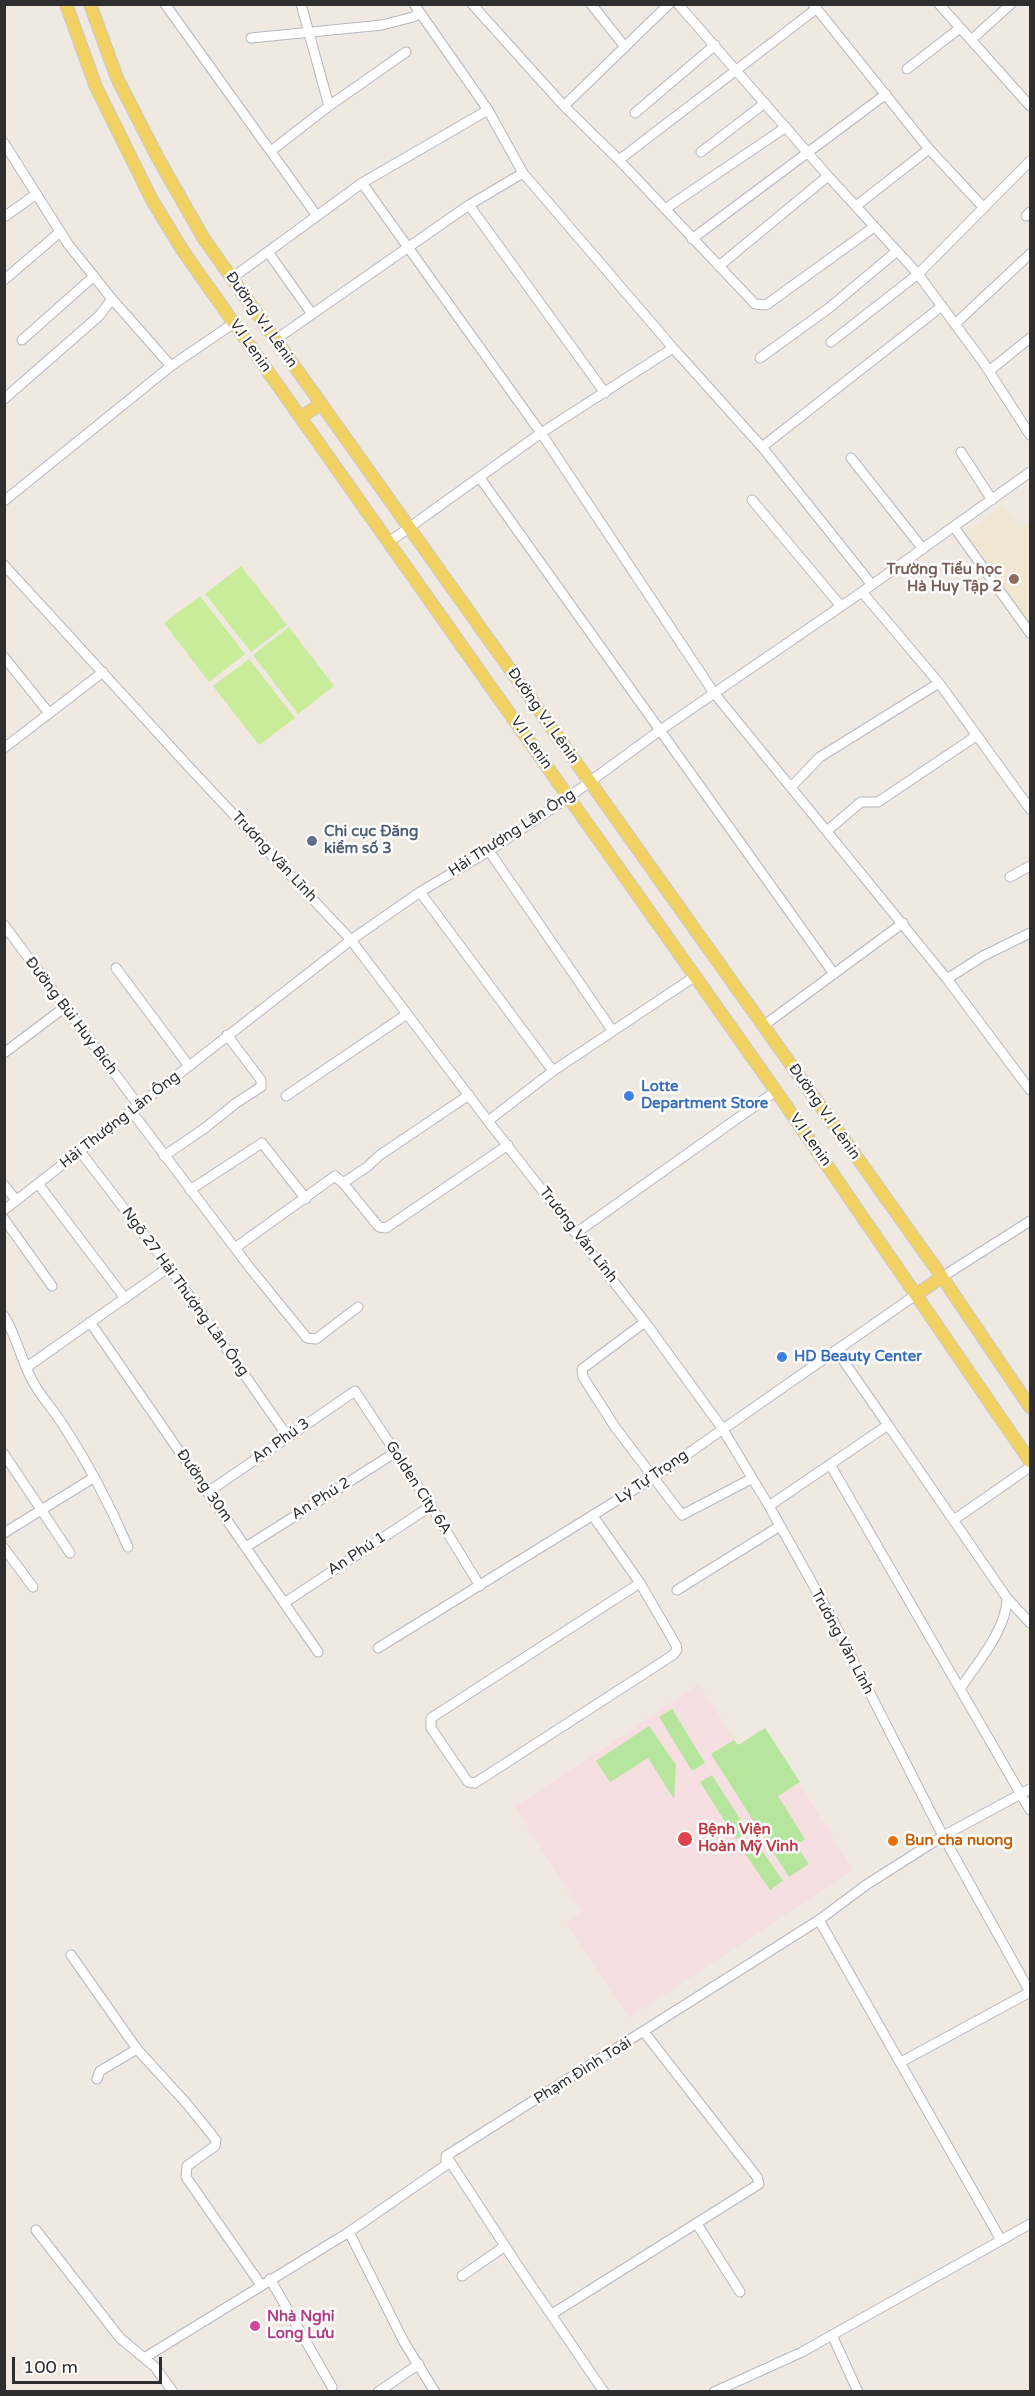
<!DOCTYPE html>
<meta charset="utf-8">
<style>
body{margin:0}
#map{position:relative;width:1035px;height:2396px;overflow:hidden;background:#efe9e1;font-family:"Varela Round",sans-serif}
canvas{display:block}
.frame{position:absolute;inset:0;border:6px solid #2e2e2e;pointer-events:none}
.scale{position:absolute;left:12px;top:2357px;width:150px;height:27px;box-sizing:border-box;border:3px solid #2e2e2e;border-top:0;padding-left:8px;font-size:18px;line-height:21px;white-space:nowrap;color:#2e2e2e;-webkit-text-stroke:4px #fff;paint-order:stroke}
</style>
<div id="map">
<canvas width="1035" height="2396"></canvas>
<div class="frame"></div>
<div class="scale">100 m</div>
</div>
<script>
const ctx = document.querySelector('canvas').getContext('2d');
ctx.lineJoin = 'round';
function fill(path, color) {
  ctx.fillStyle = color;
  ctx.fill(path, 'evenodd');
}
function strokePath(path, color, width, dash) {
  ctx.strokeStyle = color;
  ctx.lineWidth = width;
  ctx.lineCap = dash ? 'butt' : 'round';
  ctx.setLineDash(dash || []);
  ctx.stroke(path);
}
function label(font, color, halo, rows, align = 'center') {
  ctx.font = font + ' "Varela Round",sans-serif';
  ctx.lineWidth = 5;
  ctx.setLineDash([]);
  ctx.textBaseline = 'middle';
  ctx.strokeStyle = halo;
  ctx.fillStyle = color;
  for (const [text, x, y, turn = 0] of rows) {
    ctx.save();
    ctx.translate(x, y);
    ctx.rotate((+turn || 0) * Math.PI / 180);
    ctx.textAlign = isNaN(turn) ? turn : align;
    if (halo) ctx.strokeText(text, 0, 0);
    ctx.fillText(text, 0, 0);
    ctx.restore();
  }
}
const education = new Path2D(`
 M1003,507l16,22 11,-8v102l-67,-88z`);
const medical = new Path2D(`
 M699,1684l39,61 27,-17 88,142 -224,148 -63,-95 15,-11 -66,-105z`);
const green = new Path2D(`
 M672,1709l33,54 -13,8 -33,-54z
 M649,1726l27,39 -2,34 -26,-41 -38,24 -14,-21z
 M765,1728l35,54 -22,14 27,43 -9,6 13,19 -20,13 -78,-123 23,-14 4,5z
 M712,1775l36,57 -12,7 -36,-57z
 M755,1840l28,41 -13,9 -28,-41z`);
const pitch = new Path2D(`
 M241,566l46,59 -36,27 -46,-58z
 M200,596l45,58 -36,28 -45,-59z
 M289,627l45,59 -36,28 -45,-59z
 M249,659l46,59 -36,27 -46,-59z`);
const minor = new Path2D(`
 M165,4l152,212
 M301,4l28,102
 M414,4l74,106 35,63 150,175 89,99 110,138
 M472,4l92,102 55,54 136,144 11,1 108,-78
 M591,4l34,43
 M678,4l150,172 90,98 65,88 47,73
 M813,4l116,145 55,59
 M939,4l91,102
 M251,38l131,-13 31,-8 7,-4
 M971,40l40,-36
 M907,69l53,-41
 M564,106l105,-102
 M635,113l80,-68
 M4,143l64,101 44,55 59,67
 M271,151l58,-45 77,-54
 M701,152l64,-49
 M619,160l197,-151
 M362,183l179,250 173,260 233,286 83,111
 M469,205l136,188
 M856,206l73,-57
 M665,209l121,-82
 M1026,216l4,-4
 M4,217l31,-22
 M692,239l194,-145
 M268,252l44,62
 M719,266l109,-90
 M232,278l130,-95 126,-73
 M4,280l56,-48
 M955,324l75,-70
 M22,340l71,-63
 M275,340l194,-135 54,-32
 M831,342l87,-68 112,-113
 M760,358l69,-50 68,-57
 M989,371l41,-33
 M4,399l95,-83 13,-17
 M762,447l180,-141
 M961,452l31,48
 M851,458l72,91
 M480,478l354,496
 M752,500l88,105
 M4,501l167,-135 63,-43
 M954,527l76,106
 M389,542l152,-109 132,-85
 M4,565l186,203 161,172 137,181 157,201 77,106 47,78 60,107 114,223 87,156
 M862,592l77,91 91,126
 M4,657l45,56
 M4,748l99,-76
 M791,787l29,-30 119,-74
 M828,830l33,-28h17l98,-66
 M489,851l123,179
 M1010,877l20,-11
 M420,892l133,179
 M4,925l135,181
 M116,968l73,98
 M947,979l36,-23 47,-23
 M763,1026l140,-103
 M4,1053l61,-46
 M286,1096l121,-82
 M132,1112l118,156 57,70 9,1 42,-32
 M488,1121l65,-50 141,-94
 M79,1150l90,117 119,170
 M164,1156l41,-28 31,-25 25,-16v-7l-34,-45
 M343,1183l24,-16 13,-12 89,-60
 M4,1185l12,15
 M39,1185l85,112
 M190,1190l72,-47 44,56
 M4,1210l347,-270 69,-48 69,-41 80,-54 90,-66 203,-139 168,-120
 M4,1219l48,67
 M576,1233l200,-142
 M235,1248l100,-72 8,7 36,44 7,1 122,-83
 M942,1277l88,-56
 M4,1316c14,22 18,50 32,71 8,13 19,25 27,38 25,38 47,80 65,122
 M90,1322l228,330
 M645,1322l-63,47 1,8 32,50 67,88 69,-36
 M836,1350l52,75
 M27,1367l142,-100
 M4,1454l66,99
 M831,1466l199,344
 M208,1492l147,-101 76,115 49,80
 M769,1506l119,-81 119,173 23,25
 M593,1516l47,67 36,62 1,5 -4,5 -198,128 -7,-1 -37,-54v-10l209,-135
 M955,1519l75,-52
 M4,1533l89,-55
 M246,1547l150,-95
 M4,1548l29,39
 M677,1590l103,-64
 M284,1603l147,-97
 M378,1648l275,-170 264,-184
 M960,1689c17,-26 47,-60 47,-91
 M819,1920l182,320
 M71,1955l66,94 50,55 29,36 -1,6 -28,20 -1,11 75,108
 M901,2062l129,-70
 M97,2079l3,-8 37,-22
 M447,2157l71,109 86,126
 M697,2224l43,68
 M36,2230l84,108 35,29 18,25
 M349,2232l55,110 31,50
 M462,2276l43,-30
 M270,2279l62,108
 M552,2314l207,-130 -2,-7 -113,-145
 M832,2335l26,57
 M144,2358l205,-126 97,-67v-9l373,-236 47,-35 77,-49 87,-47
 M378,2392l41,-28
 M714,2392l88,-40 228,-128`);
const major = new Path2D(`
 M66,4l30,83 56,113 31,51 593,840 254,370
 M90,4l27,74 42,82 45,79 738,1038 88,130
 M301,417l20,-13
 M917,1294l25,-17`);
const markers = [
 [1014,579,6,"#8d6e63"],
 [312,841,6,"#5c6f8a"],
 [629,1096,6,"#3f7fe0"],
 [782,1357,6,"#3f7fe0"],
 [685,1839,8,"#e0444e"],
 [893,1841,6,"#e8710a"],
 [255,2326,6,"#d1479c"]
];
const streetNames = [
 ["Đường V.I Lênin",261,320,55],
 ["V.I Lenin",250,346,55],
 ["Đường V.I Lênin",543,716,55],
 ["V.I Lenin",531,743,55],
 ["Hải Thượng Lãn Ông",512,833,-33],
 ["Trương Văn Lĩnh",274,857,47],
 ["Đường Bùi Huy Bích",71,1016,53],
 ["Đường V.I Lênin",824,1112,55],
 ["Hải Thượng Lãn Ông",120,1120,-38],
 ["V.I Lenin",810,1140,55],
 ["Trương Văn Lĩnh",578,1235,52],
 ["Ngõ 27 Hải Thượng Lãn Ông",185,1292,54],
 ["An Phú 3",281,1441,-35],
 ["Lý Tự Trọng",652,1477,-34],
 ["Đường 30m",204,1486,55],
 ["Golden City 6A",418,1488,57],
 ["An Phú 2",321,1499,-32],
 ["An Phú 1",357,1554,-33],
 ["Trương Văn Lĩnh",842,1642,62],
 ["Phạm Đình Toái",583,2071,-32]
];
const educationNames = [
 ["Trường Tiểu học",1002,570],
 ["Hà Huy Tập 2",1002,587]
];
const serviceNames = [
 ["Chi cục Đăng",324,832],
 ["kiểm số 3",324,849]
];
const shopNames = [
 ["Lotte",641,1087],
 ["Department Store",641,1104],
 ["HD Beauty Center",794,1357]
];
const healthNames = [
 ["Bệnh Viện",698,1830],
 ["Hoàn Mỹ Vinh",698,1847]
];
const foodNames = [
 ["Bun cha nuong",905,1841]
];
const hotelNames = [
 ["Nhà Nghỉ",267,2317],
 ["Long Lưu",267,2334]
];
fill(education, '#f0e6d1');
fill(medical, '#f5dfe0');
fill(green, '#b6e59e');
fill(pitch, '#c9ec9a');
strokePath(minor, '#b4b7c1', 11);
strokePath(major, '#c9c9c9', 14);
strokePath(minor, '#fff', 9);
strokePath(major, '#f2d163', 12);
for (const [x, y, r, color] of markers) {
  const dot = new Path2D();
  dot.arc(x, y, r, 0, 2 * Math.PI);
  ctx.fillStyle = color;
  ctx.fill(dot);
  strokePath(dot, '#fff', 2);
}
label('15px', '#2e2e2e', '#fff', streetNames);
label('bold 15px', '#785e54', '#fff', educationNames, 'right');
label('bold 15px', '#4e5e75', '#fff', serviceNames, 'left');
label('bold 15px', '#366cbe', '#fff', shopNames, 'left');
label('bold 15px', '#be3a42', '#fff', healthNames, 'left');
label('bold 15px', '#c56008', '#fff', foodNames, 'left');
label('bold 15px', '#b23c85', '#fff', hotelNames, 'left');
</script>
